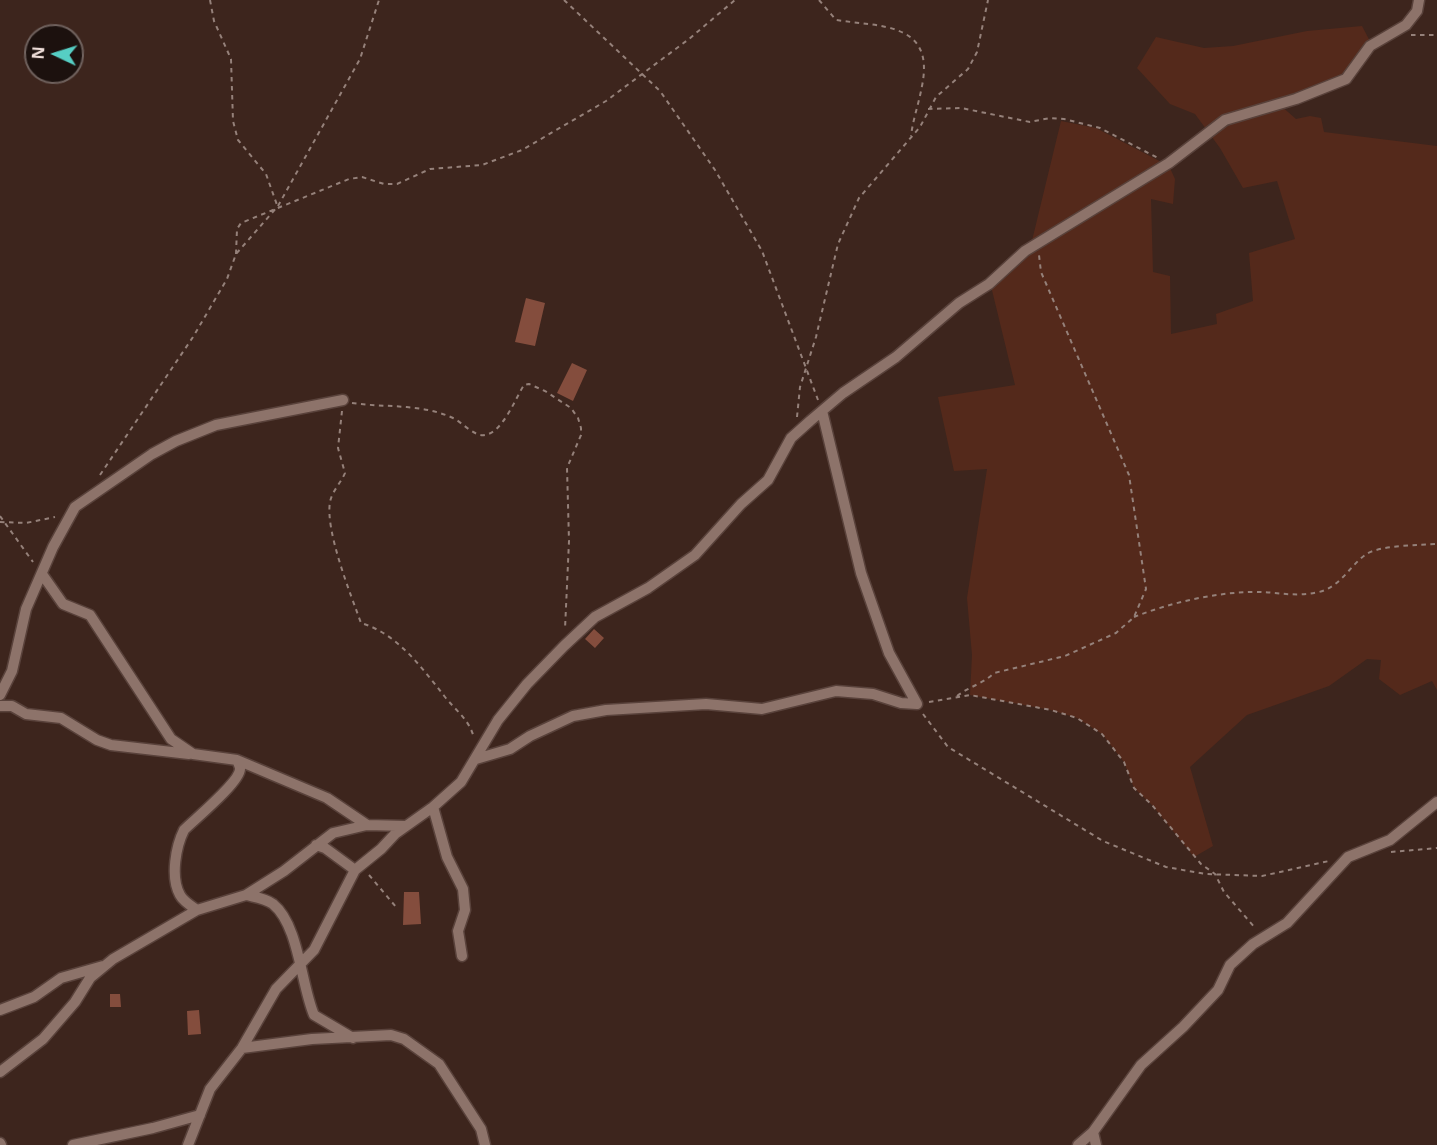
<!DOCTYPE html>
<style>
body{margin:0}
#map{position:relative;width:1437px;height:1145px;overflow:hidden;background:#3d251d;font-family:"Open Sans",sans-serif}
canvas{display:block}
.north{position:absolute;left:24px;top:24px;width:60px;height:60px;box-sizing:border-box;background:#1c110e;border:2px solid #70625e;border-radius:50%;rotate:274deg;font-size:16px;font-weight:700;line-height:24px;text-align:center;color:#eddcd7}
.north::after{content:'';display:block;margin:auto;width:21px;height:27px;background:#56cec4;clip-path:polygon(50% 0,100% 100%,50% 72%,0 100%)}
</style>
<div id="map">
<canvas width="1437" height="1145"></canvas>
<div class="north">N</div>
</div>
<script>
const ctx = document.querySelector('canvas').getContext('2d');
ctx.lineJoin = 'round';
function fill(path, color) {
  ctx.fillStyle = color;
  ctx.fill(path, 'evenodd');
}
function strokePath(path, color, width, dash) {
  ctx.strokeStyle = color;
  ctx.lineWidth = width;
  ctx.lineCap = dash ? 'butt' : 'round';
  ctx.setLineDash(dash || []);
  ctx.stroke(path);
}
const green = new Path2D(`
 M1362,26l11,21 -31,34 -62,24 16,14 14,-3 11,2 3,14 113,14v544l-5,-9 -32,14 -21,-16 2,-19 -14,-1 -38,27 -82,29 -57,52 23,79 -19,11 -42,-52 -18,-17 -10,-26 -22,-28 -25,-16 -26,-8 -81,-15 2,-40 -5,-57 20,-129 -33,2 -16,-74 77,-12 -24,-99 15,-9 23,-24 32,-132 35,7 73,38 6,13 -2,25 -22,-5 2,73 17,4 1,58 46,-10 -1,-10 37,-13 -4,-48 46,-14 -18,-58 -34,7 -23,-40 -25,-34 -25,-10 -33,-36 19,-31 48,11 29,-2 74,-15z`);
const building = new Path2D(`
 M526,298l19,5 -10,43 -20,-4z
 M572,363l15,7 -14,31 -16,-8z
 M594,629l10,9 -9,10 -10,-9z
 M404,892h15l2,32 -18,1z
 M110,994h10l1,13h-11z
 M199,1010l2,24 -13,1 -1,-24z`);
const path = new Path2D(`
 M210,0l4,21 17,38 2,62 5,19 28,34 11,31
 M564,0l96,91 55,79 47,81 56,149
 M819,0l17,20c45,7 99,2 86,66 -3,17 -9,33 -11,50
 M1411,35h26
 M928,109l33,-1 69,14 20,-4 14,1 36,9 58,30
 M236,254l1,-25 4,-6 108,-44 13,-2 22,7h13l33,-15 52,-4 40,-15 84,-49 83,-62 46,-39
 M352,403c34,5 68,0 101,15 9,4 21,19 32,17 18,-3 30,-36 39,-50l5,-1 16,7 26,17 7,10 3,10v7l-14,33 2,73 -4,88
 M342,411l-4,37 7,25c-4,10 -13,18 -15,29 -5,29 21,93 31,121 37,11 61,45 84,74 12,15 24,22 29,41
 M797,417l3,-30 16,-50 22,-93 21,-46 61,-71 16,-30 32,-28 9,-17 11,-52
 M100,475l93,-138 34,-58 9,-25 42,-48 82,-147 19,-59
 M0,516l33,46
 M0,522l26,1 29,-6
 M1134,617c36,-14 78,-24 117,-25 24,-1 43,6 68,0 21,-5 30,-25 46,-37 13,-10 55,-10 72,-11
 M957,696c13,-10 26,-12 37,-23l71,-17 51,-23 18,-16 12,-28 -17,-114 -88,-203 -2,-17
 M929,702l41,-7 81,15 26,8 25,16 22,28 10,26 18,17 49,59 14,10 9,18 32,37
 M923,714l25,33 155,94 63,26 40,7 56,2 67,-15
 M1391,852l46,-4
 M369,875l27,32`);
const minor = new Path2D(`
 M822,411l39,162 28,80 28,51
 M42,574l21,30 27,11 81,124 22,15 44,6c1,3 3,6 3,9 0,13 -45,50 -56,61 -8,16 -14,47 -4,65 3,6 11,11 17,15
 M0,695l12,-24 14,-62 27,-62 22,-40 77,-53 24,-13 40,-16 127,-25
 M0,706h12l14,8 35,4 36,22 14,5 78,9
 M476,759l34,-10 20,-13 43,-20 33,-6 100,-6 56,5 74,-18 37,3 28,9 16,1
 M237,760l90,38 40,27
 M433,807l14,50 16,32 2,21 -7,21 4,25
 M316,845l9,3 30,22
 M246,895c8,2 19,3 27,9 26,21 28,81 41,111l39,23
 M0,1010l34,-13 27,-19 42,-12
 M242,1048l70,-9 79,-4 13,4 35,25 42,65 4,16
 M0,1072l43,-33 32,-37 15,-24 23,-19 84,-49 49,-15 38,-24 49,-38 34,-8 39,1
 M1093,1132l3,13
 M0,1143l1,2
 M73,1145l80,-17 47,-13
 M188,1145l22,-56 32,-41 34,-59 38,-39 41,-80 26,-21 14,-15 38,-27 28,-25 37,-62 29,-36 37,-38 31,-29 53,-29 47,-33 46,-51 27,-24 23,-42 19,-17 33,-28 53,-36 63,-54 30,-19 36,-33 144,-88 56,-43 71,-21 50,-20 24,-33 36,-21 11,-14 2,-11
 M1078,1145l15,-13 48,-67 42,-38 35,-37 12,-25 23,-21 34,-21 61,-66 42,-17 47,-38`);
fill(green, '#54291b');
fill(building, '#844d3d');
strokePath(minor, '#59423b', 13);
strokePath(path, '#95817a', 2, [4.5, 4.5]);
strokePath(minor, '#8d736a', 10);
</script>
